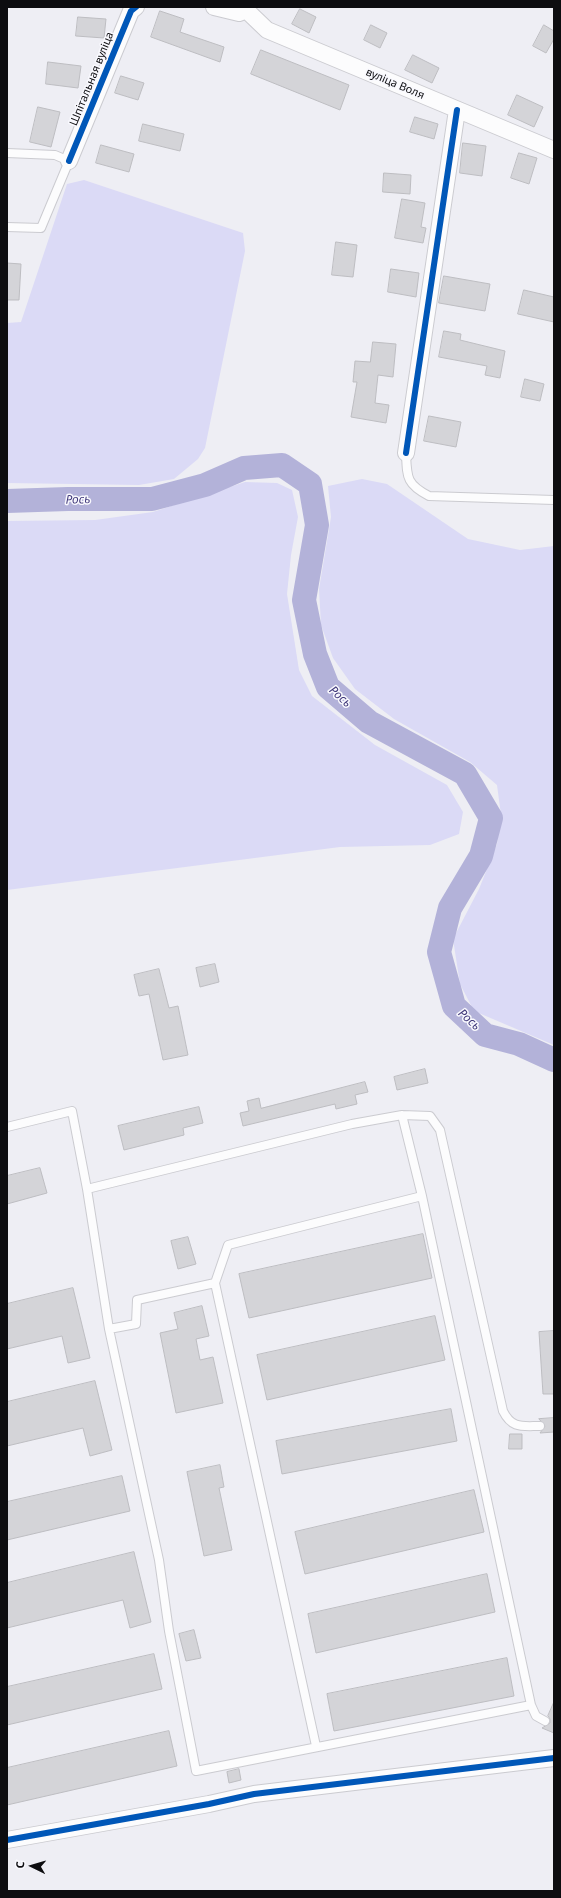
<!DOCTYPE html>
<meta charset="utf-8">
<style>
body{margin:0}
#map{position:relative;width:561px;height:1898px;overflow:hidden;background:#eeeef4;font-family:"Noto Sans",sans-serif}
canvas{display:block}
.frame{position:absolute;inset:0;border:8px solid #0d0d10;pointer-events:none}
.north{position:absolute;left:12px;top:1846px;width:40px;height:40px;-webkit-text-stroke:3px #f9f9fe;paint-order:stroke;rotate:275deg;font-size:11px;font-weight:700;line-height:16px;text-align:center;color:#0d0d10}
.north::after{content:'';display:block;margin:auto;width:14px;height:18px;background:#0d0d10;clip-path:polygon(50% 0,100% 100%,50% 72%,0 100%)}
</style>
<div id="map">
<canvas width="561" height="1898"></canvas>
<div class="frame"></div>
<div class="north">С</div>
</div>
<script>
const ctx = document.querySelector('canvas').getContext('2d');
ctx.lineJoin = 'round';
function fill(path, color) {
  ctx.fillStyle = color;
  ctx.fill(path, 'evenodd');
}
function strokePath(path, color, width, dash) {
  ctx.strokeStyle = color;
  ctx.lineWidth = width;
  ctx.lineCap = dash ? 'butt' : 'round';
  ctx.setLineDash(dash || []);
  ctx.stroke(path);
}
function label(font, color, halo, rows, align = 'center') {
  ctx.font = font + ' "Noto Sans",sans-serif';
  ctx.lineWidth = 3;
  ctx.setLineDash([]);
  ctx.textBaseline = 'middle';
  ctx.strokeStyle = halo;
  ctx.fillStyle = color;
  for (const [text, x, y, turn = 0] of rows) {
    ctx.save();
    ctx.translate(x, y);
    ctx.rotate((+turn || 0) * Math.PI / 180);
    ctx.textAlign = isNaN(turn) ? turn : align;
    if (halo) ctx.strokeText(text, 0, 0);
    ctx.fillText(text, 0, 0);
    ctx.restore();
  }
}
const green = new Path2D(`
 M84,180l159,53 2,18 -40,197 -7,11 -24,20 -35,6 -132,-2v-160l14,-1 46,-138z
 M362,479l25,5 81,55 52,11 34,-4v499l-80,-34 -14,-27 -7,-45 26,-50 18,-45 4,-29 -4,-30 -27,-23 -76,-43 -39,-30 -22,-31 -12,-33 -2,-36 12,-72 -3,-31z
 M245,482l32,1 15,7 6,27 -7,38 -4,39 12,76 13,26 63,49 72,40 16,27 -4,22 -29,11 -90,2 -333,43v-369l88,-1 58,-8z`);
const river = new Path2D(`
 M7,501l61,-2h84l53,-14 39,-17 38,-3 28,19 7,41 -13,75 11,54 13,33 41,35 96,52 26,44 -10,38 -31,52 -11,44 15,54 31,29 34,9 35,16`);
const building = new Path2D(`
 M300,9l16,8 -7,16 -17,-9z
 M160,11l24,8 -4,13 44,15 -4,15 -69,-25z
 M78,17l28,2 -2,19 -28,-2z
 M371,25l16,8 -7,15 -16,-8z
 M544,25l10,6v8l-8,14 -13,-7z
 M261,50l88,35 -9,25 -89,-36z
 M413,55l26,13 -7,15 -27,-13z
 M48,62l33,4 -3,22 -32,-4z
 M121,76l23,7 -6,17 -23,-7z
 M517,95l26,12 -9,20 -26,-12z
 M38,107l22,5 -9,35 -21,-5z
 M415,117l23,7 -4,15 -24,-7z
 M143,124l41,10 -4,17 -41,-10z
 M463,143l23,3 -4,30 -22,-3z
 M101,145l33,9 -5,18 -33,-9z
 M519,153l18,5 -8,26 -18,-6z
 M384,173l27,2 -1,19 -27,-2z
 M402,199l23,4 -4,24 5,1 -3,15 -28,-5z
 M336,242l21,3 -4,32 -21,-2z
 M7,263l14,1 -2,36h-12z
 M391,269l28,4 -3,24 -28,-5z
 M444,276l46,8 -5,27 -46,-8z
 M524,290l30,7v25l-36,-8z
 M444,331l17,3 -1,6 45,11 -5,27 -15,-3 2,-9 -48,-9z
 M373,342l23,2 -3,33 -15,-2 -3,28 14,2 -3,18 -35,-6 6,-35h-4l2,-21 15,1z
 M525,379l19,5 -4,17 -19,-4z
 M429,416l32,6 -5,25 -32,-6z
 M215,964l4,18 -19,5 -4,-19z
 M159,969l10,39 9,-2 10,49 -25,5 -14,-66 -10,2 -5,-21z
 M425,1069l3,14 -31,7 -3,-13z
 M365,1082l3,10 -13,3 2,9 -21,5 -1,-5 -92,22 -3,-13 9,-2 -2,-10 12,-3 2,10z
 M199,1107l4,16 -20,5 1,7 -60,15 -6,-24z
 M40,1168l7,25 -40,11v-28z
 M423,1234l9,44 -183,40 -10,-44z
 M188,1237l8,27 -18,5 -7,-28z
 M73,1288l17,70 -22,5 -6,-27 -55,13v-45z
 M202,1306l7,30 -13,3 4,21 13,-3 10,46 -47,10 -16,-80 18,-4 -4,-16z
 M435,1316l10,44 -178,40 -10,-45z
 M554,1331v63h-11l-4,-62z
 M95,1381l17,69 -22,6 -7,-28 -76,18v-44z
 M451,1409l6,32 -175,33 -6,-33z
 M554,1418v14l-14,1 5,-7 -6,-7z
 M510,1434h12v15h-13z
 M220,1465l4,22 -5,1 13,62 -28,6 -17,-84z
 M122,1476l8,35 -123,29v-38z
 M474,1490l10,42 -179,42 -10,-42z
 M134,1552l17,70 -21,6 -7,-28 -116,28v-45z
 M487,1574l8,38 -179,41 -8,-39z
 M194,1630l7,28 -15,3 -7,-27z
 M154,1654l8,35 -155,36v-38z
 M507,1658l7,38 -180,35 -7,-37z
 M554,1702v31l-12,-5 8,-5v-4l-2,-3z
 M169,1731l8,35 -170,39v-37z
 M239,1769l2,11 -12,3 -2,-11z`);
const lane = new Path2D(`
 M7,153l48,2 14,6 -28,67 -34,-1
 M406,453c1,24 0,31 23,43l125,4
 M402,1115l20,81 109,509 5,11 9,5
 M7,1127l65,-16 15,78 22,140 50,231 10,71 27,140 335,-66
 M87,1189l265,-65 50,-9 28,1 10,14 63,281c9,18 19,15 37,15
 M215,1283l13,-38 194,-49
 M109,1329l27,-5 1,-24 78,-17 101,463`);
const street = new Path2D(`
 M214,7l25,6 8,-3
 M243,7l24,23 287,120
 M69,161l62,-150 5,-4
 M406,453l51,-343
 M7,1840l202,-36 45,-10 300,-36`);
const cycleway = new Path2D(`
 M69,161l62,-150 5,-4
 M406,453l51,-343
 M7,1840l202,-36 45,-10 300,-36`);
const streetNames = [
 ["Шпітальная вуліца",92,79,-68],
 ["вуліца Воля",395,84,23]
];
const waterNames = [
 ["Рось",78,500,-1],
 ["Рось",340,697,42],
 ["Рось",469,1020,42]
];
fill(green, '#dbdaf6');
strokePath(river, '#b3b2d9', 24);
fill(building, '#d4d4d8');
strokePath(building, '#bdbdc1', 1);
strokePath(lane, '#cbcbd0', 10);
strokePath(street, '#cbcbd0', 18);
strokePath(lane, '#fcfcfd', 8);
strokePath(street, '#fcfcfd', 16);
strokePath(cycleway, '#0057b8', 6);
label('11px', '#0d0d10', '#f9f9fe', streetNames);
label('italic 12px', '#41397b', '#f9f9fe', waterNames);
</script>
